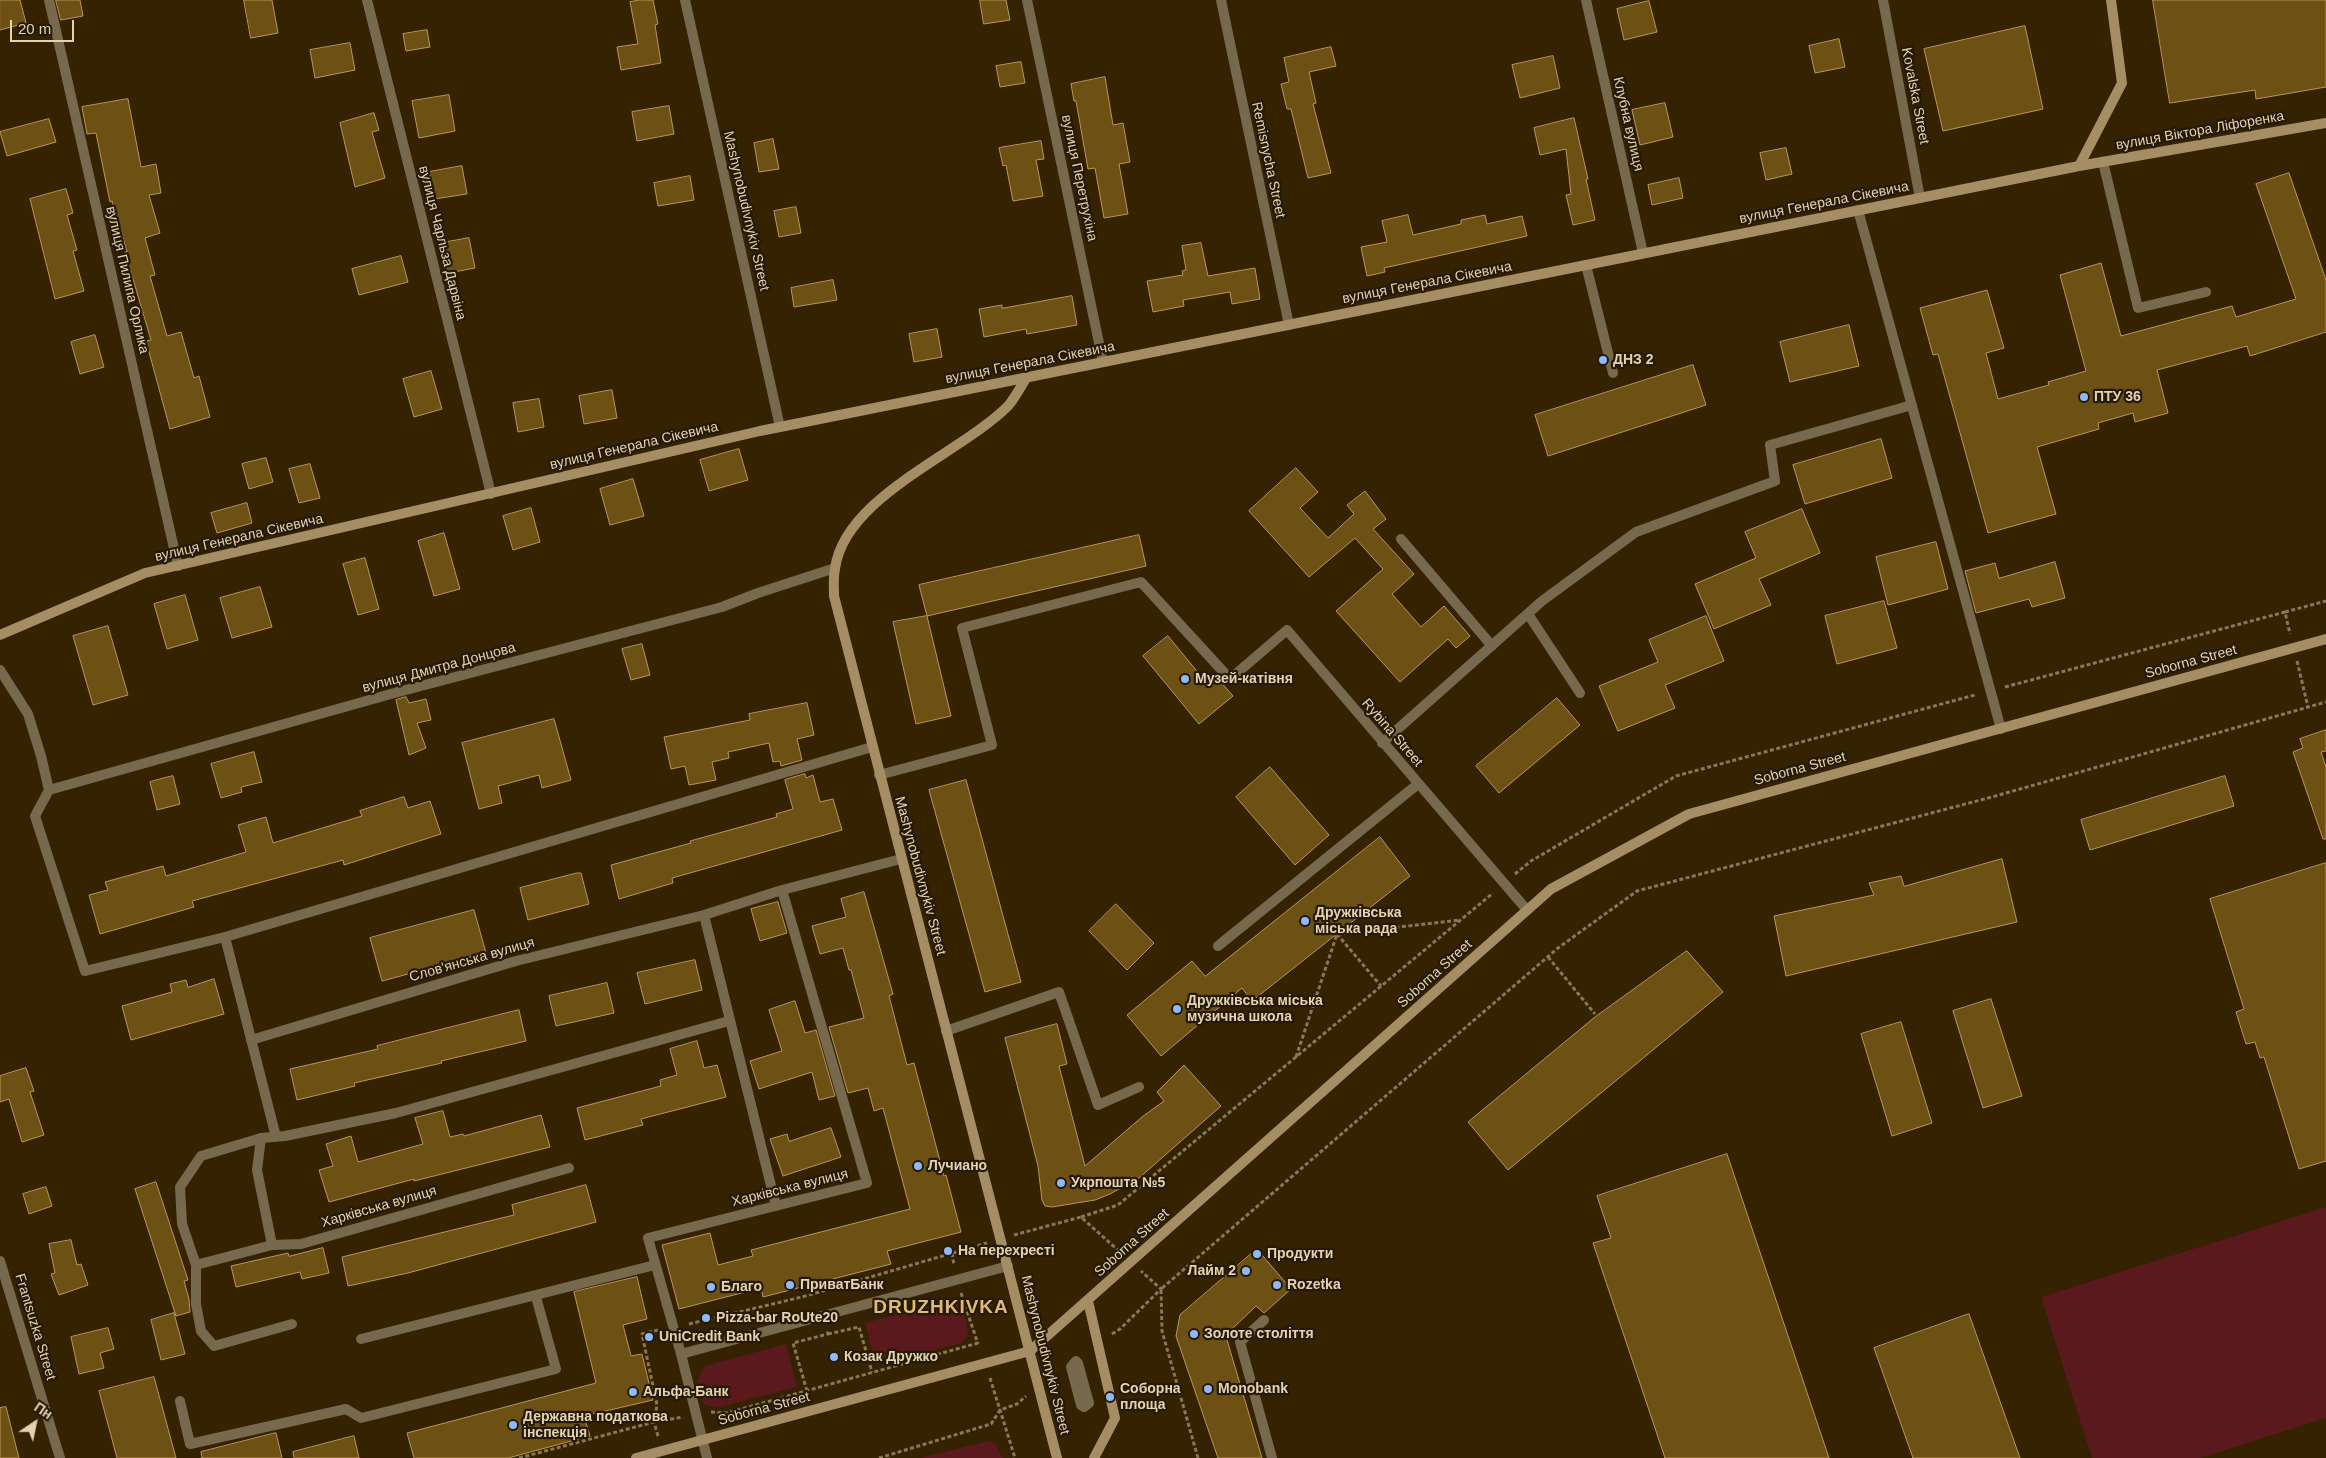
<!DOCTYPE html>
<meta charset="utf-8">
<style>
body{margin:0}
#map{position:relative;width:2326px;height:1458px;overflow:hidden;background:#342200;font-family:Arial,sans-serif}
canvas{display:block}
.north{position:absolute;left:10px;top:1398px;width:50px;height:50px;-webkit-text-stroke:4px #251a05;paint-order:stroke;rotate:34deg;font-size:14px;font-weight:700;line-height:20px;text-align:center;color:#e5d2b2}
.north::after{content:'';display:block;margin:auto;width:18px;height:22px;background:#e5d2b2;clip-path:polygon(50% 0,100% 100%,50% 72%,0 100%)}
.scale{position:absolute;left:10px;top:20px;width:64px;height:22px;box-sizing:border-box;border:2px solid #e5d2b2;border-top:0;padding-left:6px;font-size:15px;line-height:18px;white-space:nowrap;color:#e5d2b2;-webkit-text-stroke:4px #251a05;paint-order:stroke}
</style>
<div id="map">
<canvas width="2326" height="1458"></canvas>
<div class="north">Пн</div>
<div class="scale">20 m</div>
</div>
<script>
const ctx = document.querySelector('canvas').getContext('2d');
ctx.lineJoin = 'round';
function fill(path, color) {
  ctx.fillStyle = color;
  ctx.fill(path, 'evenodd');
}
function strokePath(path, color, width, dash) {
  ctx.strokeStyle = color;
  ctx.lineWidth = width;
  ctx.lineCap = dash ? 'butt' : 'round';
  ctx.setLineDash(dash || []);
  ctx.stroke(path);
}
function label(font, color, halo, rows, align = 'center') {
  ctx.font = font + ' Arial,sans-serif';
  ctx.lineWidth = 4.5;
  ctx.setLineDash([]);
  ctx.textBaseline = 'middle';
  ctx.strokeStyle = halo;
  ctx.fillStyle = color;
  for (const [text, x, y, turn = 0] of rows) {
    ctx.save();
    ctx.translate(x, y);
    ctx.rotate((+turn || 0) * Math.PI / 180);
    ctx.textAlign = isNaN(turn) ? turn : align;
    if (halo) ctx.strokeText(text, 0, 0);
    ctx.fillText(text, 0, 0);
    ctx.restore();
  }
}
const green = new Path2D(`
 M2326,1207v211l-126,40h-108l-51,-161z
 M952,1300c12,7 16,23 16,37l-7,6 -85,22 -11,-42z
 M786,1344l11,43 -81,21 -12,-4 -8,-15 3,-13 6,-10z
 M989,1441l6,3 8,14h-82z`);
const building = new Path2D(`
 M0,0h20l6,23 -26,7z
 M56,0h24l3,16 -22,4z
 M244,0h28l6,33 -27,5z
 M640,0h13l5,24 -3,1 6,38 -40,7 -4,-23 21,-3 -8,-42z
 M980,0h26l4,20 -26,4z
 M2153,0h173v87l-70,12 -1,-9 -85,13z
 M1649,1l8,31 -33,8 -7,-31z
 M2025,26l18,83 -100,22 -19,-82z
 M427,30l3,17 -24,4 -3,-17z
 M1839,39l6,28 -30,6 -6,-27z
 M350,43l5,27 -40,8 -5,-28z
 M1331,47l5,19 -27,6 7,31 -3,1 18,69 -23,5 -17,-69h-4l-6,-25 8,-2 -5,-24z
 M1553,56l7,32 -40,10 -8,-33z
 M1021,62l4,21 -25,4 -4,-21z
 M1105,77l8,48 10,-2 7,39 -11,2 9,50 -24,4 -9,-50 -7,1 -12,-68h-2l-3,-17z
 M449,95l6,36 -36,7 -7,-37z
 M128,99l13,68 15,-3 5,29 -12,2 11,38 -15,5 10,37 -5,1 17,60 14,-4 13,46 5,-2 11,41 -40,12 -24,-88 5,-1 -26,-88h2l-15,-51 -2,1 -14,-69 -9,1 -5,-27z
 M1665,103l8,34 -33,8 -8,-35z
 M669,106l5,28 -37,7 -5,-29z
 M374,113l5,17 -7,2 13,46 -30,9 -15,-64z
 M1574,118l14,61h-2l9,41 -22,5 -7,-30 5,-1 -5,-45 -26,6 -6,-27z
 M49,119l7,23 -49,14 -7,-24z
 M773,139l6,30 -20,3 -5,-29z
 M1041,141l3,18 -8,1 7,36 -30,5 -7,-36 -3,1 -4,-18z
 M1786,148l6,26 -26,6 -6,-27z
 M462,166l5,28 -33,5 -5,-27z
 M2289,173l37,107v52l-76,24 -3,-10 -90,24 11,43 -33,9 -2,-9 -35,10 1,6 -62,18 19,67 -68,19 -50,-179 -5,1 -13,-47 67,-18 17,58 -18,5 12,46 51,-14 -1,-3 38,-11 -26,-96 41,-12 20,73 111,-30 4,11 60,-18 -40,-115z
 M690,176l4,24 -36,6 -4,-23z
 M1679,178l4,20 -31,7 -4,-20z
 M66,189l7,24 -6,2 10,35 -4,1 11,40 -29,8 -25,-100z
 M796,207l5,26 -22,4 -5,-26z
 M1408,215l5,20 48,-11v-4l24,-5 2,9 35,-8 5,20 -143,32 1,4 -18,4 -6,-29 26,-5 -5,-21z
 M469,238l6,30 -27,5 -6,-30z
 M1201,243l7,33 47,-8 5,31 -28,5 -2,-12 -47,8 1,6 -31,6 -6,-31 36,-6 -1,-4 4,-1 -4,-24z
 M401,256l7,26 -49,13 -7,-26z
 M833,280l4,20 -43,7 -3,-19z
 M1072,296l5,29 -50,9 -1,-5 -42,8 -5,-28 23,-4v3z
 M1849,325l10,41 -69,16 -10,-40z
 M937,329l5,28 -28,5 -5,-28z
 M95,335l9,32 -24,7 -9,-32z
 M1693,365l13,40 -158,51 -13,-41z
 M431,371l11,38 -28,8 -11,-38z
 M612,390l5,28 -33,6 -5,-28z
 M539,399l5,28 -26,5 -5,-29z
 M1881,439l11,39 -87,26 -12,-39z
 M739,449l9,31 -39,11 -9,-31z
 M266,458l7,24 -24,7 -7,-25z
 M310,464l10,34 -21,5 -10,-34z
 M1296,468l22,24 -18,16 28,30 26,-24 -7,-9 18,-14 21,28 -13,10 41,45 -22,20 29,33 23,-21 26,30 -14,12 -8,-9 -48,43 -64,-71 47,-42 -28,-31 -46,39 -60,-66z
 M633,479l11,37 -34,9 -10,-36z
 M247,503l5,20 -35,10 -6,-20z
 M531,508l9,34 -27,8 -10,-34z
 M1802,509l18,44 -61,26 12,26 -57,24 -19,-45 61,-26 -11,-26z
 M444,533l16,56 -26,7 -16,-55z
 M1139,535l7,31 -219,50 -8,-31z
 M1936,542l12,47 -60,16 -12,-48z
 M365,558l14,51 -21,6 -15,-51z
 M2055,562l10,36 -33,9 -3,-8 -53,14 -11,-42 30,-8 4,15z
 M260,587l12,40 -40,11 -12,-40z
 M185,595l13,45 -31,9 -13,-45z
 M1884,601l13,47 -60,16 -12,-48z
 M927,616l24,100 -35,8 -23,-102z
 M1706,616l18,45 -59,24 10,23 -57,23 -19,-45 59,-24 -9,-22z
 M108,626l20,69 -35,10 -20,-69z
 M1168,636l37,45 9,-7 19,22 -34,28 -56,-68z
 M642,644l8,31 -19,5 -9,-31z
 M406,697l3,6 17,-4 5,21 -14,3 9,25 -17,7 -13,-55z
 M1557,698l23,27 -81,68 -23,-27z
 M807,703l7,32 -17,4 5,21 -21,6 -1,-5 -7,1 -4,-19 -41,9 1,6 -17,4 4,18 -27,5 -4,-19 -14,3 -7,-32 86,-17 -1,-6z
 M554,719l17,61 -29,8 -3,-13 -41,11 4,17 -23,6 -17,-66z
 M2326,730v21l-5,1 5,15v72h-3l-30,-87 10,-4 -3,-9z
 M254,752l8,30 -21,5 1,5 -21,6 -10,-34z
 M1270,767l59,68 -34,30 -59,-68z
 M805,774l1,4 7,-3 7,27 13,-3 9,31 -170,48 1,5 -54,16 -8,-34 80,-22 -1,-2 87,-24 -1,-3 17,-5 -8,-29z
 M173,776l7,28 -23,6 -7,-28z
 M2225,776l9,30 -144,44 -9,-30z
 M966,780l55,202 -36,10 -56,-202z
 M404,797l4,11 22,-7 11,33 -97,31 -1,-5 -151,41 2,6 -94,27 -11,-39 19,-5 -3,-8 58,-16 3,10 80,-24 -8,-27 28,-8 7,26 89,-27 -2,-5z
 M1380,837l30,39 -158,125 -10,-13 -81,68 -34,-41 65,-54 13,15z
 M2002,859l15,63 -231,54 -12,-60 100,-21 -5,-12 32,-7 3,10z
 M2326,863v298l-27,8 -35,-112 -4,1 -5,-16 -9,2 -10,-32 8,-3 -34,-110z
 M577,873h4l8,31 -61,16 -8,-32z
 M864,892l29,102 -4,2 18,69 7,-2 30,113 2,-1 15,57 -74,19 4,13 -128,33 -2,-9 -82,21 -17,-64 48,-12 8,32 35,-9 -2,-6 159,-41 -27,-101 -9,3 -6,-23 -20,5 -19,-66 35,-9 -13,-48h-2l-6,-22 -23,6 -8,-28 34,-9 -5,-18z
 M778,902l9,31 -27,8 -9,-32z
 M1116,904l38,39 -27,27 -38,-39z
 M474,910l12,43 -104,28 -12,-43z
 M1687,951l36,41 -215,178 -40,-48 127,-105z
 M695,960l7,30 -57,14 -8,-31z
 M214,979l10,35 -93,26 -9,-34 50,-14 -2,-8 16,-4 2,7z
 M607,983l7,30 -58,13 -7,-30z
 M1991,999l31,97 -39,12 -30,-97z
 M795,1001l10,32 11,-3 19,66 -16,4 -7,-28 -53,17 -9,-28 32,-10 -13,-41z
 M519,1010l7,31 -85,20 1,2 -88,20 1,3 -58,14 -7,-31 88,-20 -1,-3z
 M1901,1022l31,101 -40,13 -31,-102z
 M1057,1024l10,40 -8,2 26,100 57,-49 22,-16 -7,-9 27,-27 37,41 -82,72 -29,16 -15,6 -43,7 -7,-1 -3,-6 -4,-34 -33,-128z
 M697,1041l7,27 13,-3 9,32 -85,22 2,6 -58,15 -8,-32 84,-22 -1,-6 17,-5 -7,-26z
 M26,1068l8,23 -4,1 14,43 -22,7 -13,-43 -9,3v-26z
 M443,1111l7,26 13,-3 1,2 77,-21 9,32 -136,34v-2l-85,23 -10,-32 14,-4 -7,-22 25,-8 7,26 65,-18 -8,-26z
 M831,1128l10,29 -58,19 -13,-37 17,-5 2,7z
 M1727,1154l102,304h-164l-72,-215 18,-5 -14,-42z
 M156,1182l32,98 -4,1 5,18 1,13 -14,4 -41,-127z
 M586,1185l10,37 -188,51 -60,13 -6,-29 172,-42 -2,-10z
 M46,1187l6,19 -23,8 -6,-20z
 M71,1240l6,25 4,-1 7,21 -29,10 -8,-21 4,-1 -6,-29z
 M323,1248l6,25 -27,6 -2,-7 -64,15 -5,-21 57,-13 1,3z
 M1257,1249l34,40 -27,24 -8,-7 -25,24 -4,10 35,118h-44l-42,-122 4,-21z
 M637,1277l10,42 -24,6 8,31 11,-2 11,46 -69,16 6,20 -82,22h-94l-7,-25 189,-50 -22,-91z
 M174,1313l11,41 -24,6 -10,-40z
 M1969,1314l51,144h-107l-39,-110z
 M108,1328l6,21 -14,4 4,15 -25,6 -8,-37z
 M154,1377l22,81h-59l-18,-67z
 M6,1407l13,51h-19v-50z
 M276,1433l6,25h-80l-1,-6z
 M354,1436l5,22h-65l-1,-6z`);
const path = new Path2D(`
 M2285,612l41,-11
 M2297,661l11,46
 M2005,687l280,-75 5,22
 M1515,874l16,-13 145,-85 299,-81
 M1337,934l44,52
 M1548,957l47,57
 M1296,1057l41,-123 123,-14
 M1081,1217l37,-12 375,-312
 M1014,1235l67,-18 39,35
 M952,1253l2,12
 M961,1293l17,51
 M689,1324l113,-27 185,-54
 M828,1334l31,-7 13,45
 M1112,1334l8,-5 41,-40 -20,-18
 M990,1378l25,80
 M807,1391l-14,-48 35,-9 -1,-4
 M711,1412l16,1 251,-70
 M658,1436l-4,-14 3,-17 -15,-71 16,-4
 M519,1458l135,-36 29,-5
 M879,1458l112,-34 9,-14 17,-6 9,-8
 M1198,1458l-36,-127 -1,-42 397,-341 79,-57 355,-94 334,-95`);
const lane = new Path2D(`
 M2103,162l35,146 68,-16
 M1858,210l143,519
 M1586,265l27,108
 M1401,539l91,107
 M1528,614l52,79
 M1382,743l160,-142 94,-69 139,-51 -5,-36 142,-40
 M879,775l113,-30 -30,-117 179,-46 89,97
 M1218,946l200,-162
 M946,1031l113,-39 39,113 41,-18
 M261,1138l-60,18 -21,31 2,37 14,41v39l5,27 13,15 78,-22
 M1264,1320l-24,22 32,116
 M180,1401l10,43 156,-35 15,9 195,-49 -20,-72`);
const street = new Path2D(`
 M49,0l129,566
 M367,0l124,494
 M685,0l95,427
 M1027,0l76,362
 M1221,0l68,325
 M1586,0l57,253
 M1883,0l37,198
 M0,670l28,44 13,42 8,34 -14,26 50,155 140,-34 51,200
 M1230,679l57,-49 240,280
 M49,790l349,-98 324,-85 36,-14 77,-25
 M225,937l647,-190
 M251,1040l265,-79 188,-46
 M776,1206l-72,-291 78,-25
 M272,1245l-15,-75 4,-32 24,-2 111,-23 333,-92
 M0,1261l60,197
 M196,1265l76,-20 29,-1 268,-76
 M361,1339l294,-74
 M681,1354l-33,-116 219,-55 -85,-293 119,-31
 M1076,1361l2,2 11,40 -5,4 -3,-2 -10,-38z
 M707,1458l-26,-104 327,-88`);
const secondary = new Path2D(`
 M2079,166l43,-83 -11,-83
 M1027,377c-6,9 -12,21 -19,29 -48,48 -164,91 -173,163 -2,9 -1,18 -1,27l223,862
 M0,635l145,-62 615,-142 1319,-265 247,-43
 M1088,1301l27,117 -21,40
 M636,1458l394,-107 521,-462 138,-75 637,-175`);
const markers = [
 [1603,360,5,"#91b8fd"],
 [2084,397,5,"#91b8fd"],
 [1185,679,5,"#91b8fd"],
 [1305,921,5,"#91b8fd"],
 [1177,1009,5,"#91b8fd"],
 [918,1166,5,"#91b8fd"],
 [1061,1183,5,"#91b8fd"],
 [948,1251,5,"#91b8fd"],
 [1257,1254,5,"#91b8fd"],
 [1246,1271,5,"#91b8fd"],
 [790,1285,5,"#91b8fd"],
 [1277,1285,5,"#91b8fd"],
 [711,1287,5,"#91b8fd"],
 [706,1318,5,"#91b8fd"],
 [1194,1334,5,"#91b8fd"],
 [649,1337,5,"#91b8fd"],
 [834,1357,5,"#91b8fd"],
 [1208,1389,5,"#91b8fd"],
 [633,1392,5,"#91b8fd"],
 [1110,1397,5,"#91b8fd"],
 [513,1425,5,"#91b8fd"]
];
const streetNames = [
 ["Kovalska Street",1915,96,79],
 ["Клубна вулиця",1628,124,77],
 ["вулиця Віктора Ліфоренка",2200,131,-10],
 ["Remisnycha Street",1268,160,78],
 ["вулиця Перетрухіна",1079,178,78],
 ["вулиця Генерала Сікевича",1824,203,-11],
 ["Mashynobudivnykiv Street",746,211,77],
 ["вулиця Чарльза Дарвіна",442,243,76],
 ["вулиця Пилипа Орлика",127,280,77],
 ["вулиця Генерала Сікевича",1427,283,-11],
 ["вулиця Генерала Сікевича",1030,363,-11],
 ["вулиця Генерала Сікевича",634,446,-13],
 ["вулиця Генерала Сікевича",239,538,-13],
 ["Soborna Street",2191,662,-15],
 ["вулиця Дмитра Донцова",439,668,-15],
 ["Rybina Street",1392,733,49],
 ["Soborna Street",1800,769,-15],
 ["Mashynobudivnykiv Street",920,876,75],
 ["Слов'янська вулиця",472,960,-16],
 ["Soborna Street",1435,974,-42],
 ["Харківська вулиця",790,1188,-14],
 ["Харківська вулиця",379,1207,-16],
 ["Soborna Street",1132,1243,-42],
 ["Frantsuzka Street",35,1327,73],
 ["Mashynobudivnykiv Street",1045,1355,76],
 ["Soborna Street",764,1409,-15]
];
const poiNames = [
 ["ДНЗ 2",1613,360],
 ["ПТУ 36",2094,397],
 ["Музей-катівня",1195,679],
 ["Дружківська",1315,913],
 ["міська рада",1315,929],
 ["Дружківська міська",1187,1001],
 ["музична школа",1187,1017],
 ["Лучиано",928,1166],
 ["Укрпошта №5",1071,1183],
 ["На перехресті",958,1251],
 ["Продукти",1267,1254],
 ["Лайм 2",1236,1271,"right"],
 ["ПриватБанк",800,1285],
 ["Rozetka",1287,1285],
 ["Благо",721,1287],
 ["Pizza-bar RoUte20",716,1318],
 ["Золоте століття",1204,1334],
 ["UniCredit Bank",659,1337],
 ["Козак Дружко",844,1357],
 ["Соборна",1120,1389],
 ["площа",1120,1405],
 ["Monobank",1218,1389],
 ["Альфа-Банк",643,1392],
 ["Державна податкова",523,1417],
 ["інспекція",523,1433]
];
const districtNames = [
 ["DRUZHKIVKA",941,1308]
];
fill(green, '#5a191c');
fill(building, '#6d5014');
strokePath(building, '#bb9754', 1);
strokePath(path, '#897756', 3, [4, 2.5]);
strokePath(lane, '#77694e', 10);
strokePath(street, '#77694e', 10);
strokePath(secondary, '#a68e64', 10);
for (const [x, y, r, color] of markers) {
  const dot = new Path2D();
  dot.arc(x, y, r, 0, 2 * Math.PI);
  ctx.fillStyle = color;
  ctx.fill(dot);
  strokePath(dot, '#251a05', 2);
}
label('14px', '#e5d2b2', '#251a05', streetNames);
label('bold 14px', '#e5d2b2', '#251a05', poiNames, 'left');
ctx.letterSpacing = '1px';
label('bold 19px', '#dfba77', '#251a05', districtNames);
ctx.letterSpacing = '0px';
</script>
